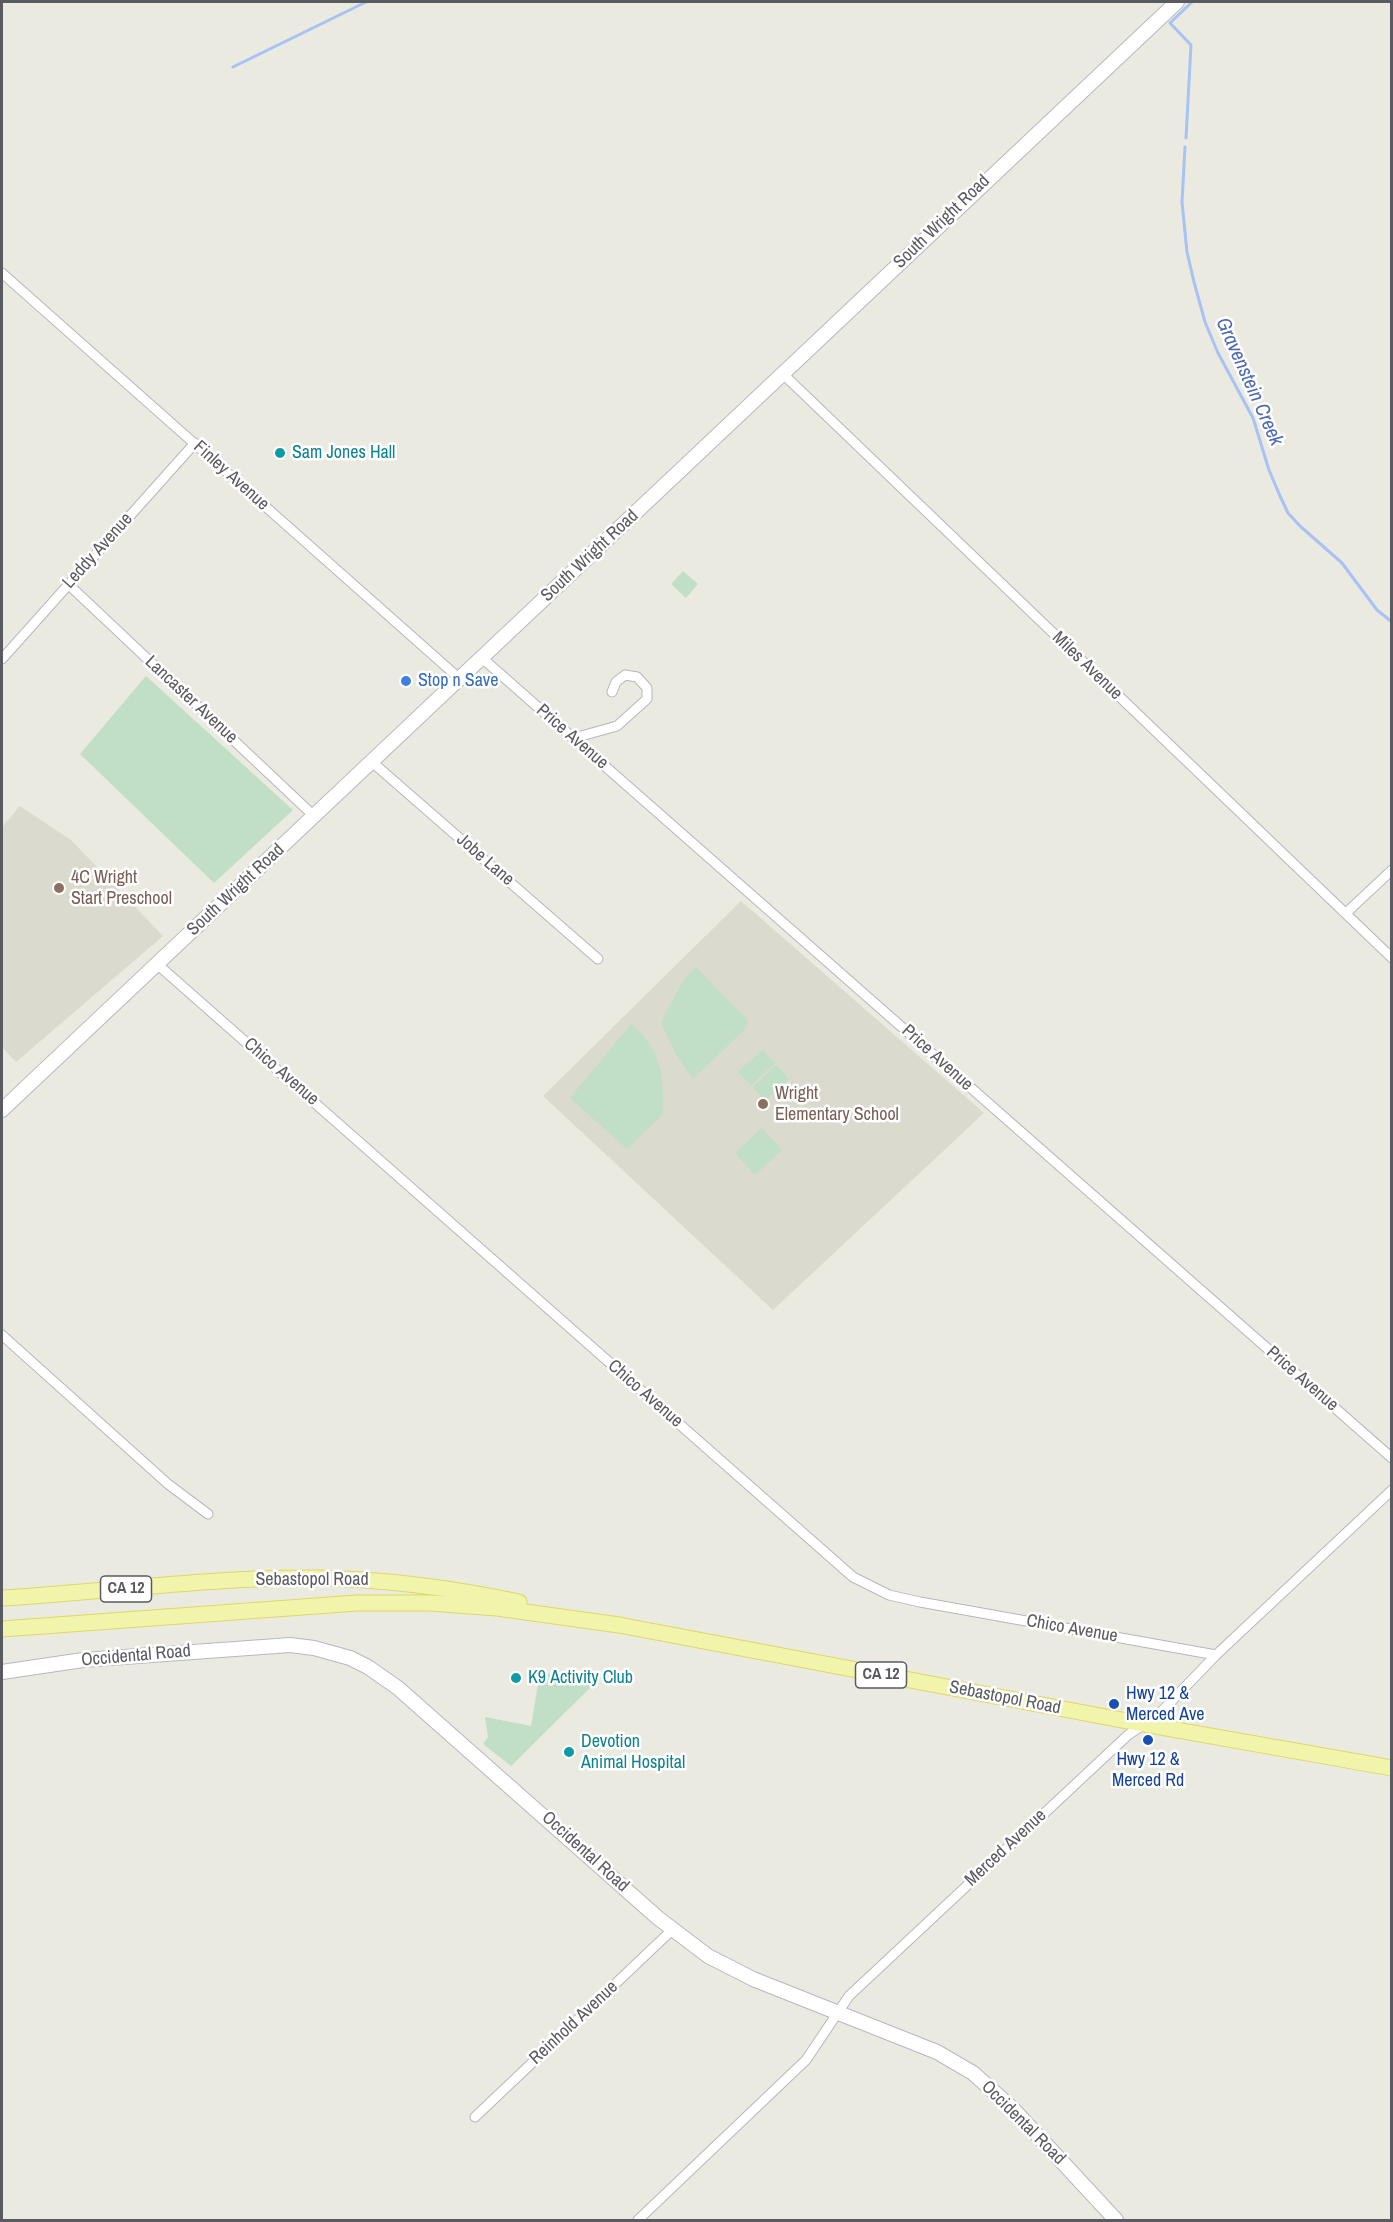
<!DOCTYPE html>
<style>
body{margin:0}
#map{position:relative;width:1393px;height:2222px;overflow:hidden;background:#eaeae1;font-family:"Archivo Narrow",sans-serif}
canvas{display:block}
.frame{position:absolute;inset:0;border:3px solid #595b60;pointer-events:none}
</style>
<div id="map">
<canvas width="1393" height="2222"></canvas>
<div class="frame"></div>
</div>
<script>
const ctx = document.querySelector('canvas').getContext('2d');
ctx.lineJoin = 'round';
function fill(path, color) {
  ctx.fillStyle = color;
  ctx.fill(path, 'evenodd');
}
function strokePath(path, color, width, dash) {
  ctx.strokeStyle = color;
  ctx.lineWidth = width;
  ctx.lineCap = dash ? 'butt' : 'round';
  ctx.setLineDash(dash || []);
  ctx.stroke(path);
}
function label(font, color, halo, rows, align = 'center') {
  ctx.font = font + ' "Archivo Narrow",sans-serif';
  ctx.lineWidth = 5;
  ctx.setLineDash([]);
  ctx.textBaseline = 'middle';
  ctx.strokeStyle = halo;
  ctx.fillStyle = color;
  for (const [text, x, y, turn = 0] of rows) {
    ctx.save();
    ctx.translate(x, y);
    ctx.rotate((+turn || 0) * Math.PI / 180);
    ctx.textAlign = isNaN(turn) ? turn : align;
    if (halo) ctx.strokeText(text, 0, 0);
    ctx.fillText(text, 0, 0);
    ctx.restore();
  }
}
const education = new Path2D(`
 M20,806l51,34 92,96 -147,126 -14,-15v-220z
 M741,901l243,212 -211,197 -230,-214z`);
const green = new Path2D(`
 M683,571l15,13 -12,14 -15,-14z
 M146,676l147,134 -79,73 -134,-129z
 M696,967l51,53v7l-54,52 -18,-26 -14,-31 22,-41z
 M631,1024c31,26 33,53 32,90l-36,35 -57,-51z
 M762,1050l13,13 -24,22 -13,-13z
 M776,1065l13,14 -24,22 -12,-14z
 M762,1128l20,22 -27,25 -20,-22z
 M540,1672l55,11 -84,83 -28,-22 5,-7 -3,-20 46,9z`);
const stream = new Path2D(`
 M233,67l133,-65
 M1186,138l5,-93 -21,-22 22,-21
 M1185,147l-3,55 5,50 7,30 11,40 13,31 35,65 16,52 11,26 8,17 12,13 42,37 35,47 15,12`);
const street = new Path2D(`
 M2,273l458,406
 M783,374l609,584
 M68,584l246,232
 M482,658l910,800
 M2,659l193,-216
 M574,738l43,-12 30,-27v-11l-10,-11 -12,-2 -9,7 -4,10
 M372,762l226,197
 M1346,913l46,-43
 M157,964l696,613 36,18 31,7 296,53
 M2,1335l166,149 40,30
 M475,2117l197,-187
 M638,2220l168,-160 43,-64 279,-261 31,-21 57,-59 176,-165`);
const secondary = new Path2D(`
 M2,1110l1175,-1108
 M2,1672l81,-12 207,-15 24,3 36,10 18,9 30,21 260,230 50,38 45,23 184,73 36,21 41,37 102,110`);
const primary = new Path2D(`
 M2,1598c104,-6 209,-21 314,-20 69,1 136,10 203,24
 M2,1629l355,-26h74l66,5 122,17 524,99 249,44`);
const markers = [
 [280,453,6,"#0f9aa8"],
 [406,681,6,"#3f7fe0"],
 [59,888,6,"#8d6e63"],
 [763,1104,6,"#8d6e63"],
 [516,1678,6,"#0f9aa8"],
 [1114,1704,6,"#1a4fb4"],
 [1148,1740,6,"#1a4fb4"],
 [569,1752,6,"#0f9aa8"]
];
const shields = [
 [126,1589,51],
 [881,1675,51]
];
const shieldNames = [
 ["CA 12",126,1589],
 ["CA 12",881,1675]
];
const streetNames = [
 ["South Wright Road",942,222,-44],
 ["Finley Avenue",231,476,42],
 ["Leddy Avenue",98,551,-48],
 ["South Wright Road",590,556,-43],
 ["Miles Avenue",1087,666,44],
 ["Lancaster Avenue",191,700,43],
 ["Price Avenue",572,737,41],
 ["Jobe Lane",485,860,41],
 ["South Wright Road",236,890,-43],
 ["Price Avenue",937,1058,42],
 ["Chico Avenue",281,1072,41],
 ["Price Avenue",1302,1379,41],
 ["Chico Avenue",645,1394,41],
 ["Sebastopol Road",312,1580],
 ["Chico Avenue",1072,1629,10],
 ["Occidental Road",136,1656,-5],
 ["Sebastopol Road",1005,1698,11],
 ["Merced Avenue",1006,1848,-43],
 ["Occidental Road",585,1852,42],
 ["Reinhold Avenue",574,2023,-43],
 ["Occidental Road",1023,2123,45]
];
const cultureNames = [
 ["Sam Jones Hall",292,453],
 ["K9 Activity Club",528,1678],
 ["Devotion",581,1742],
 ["Animal Hospital",581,1763]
];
const shopNames = [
 ["Stop n Save",418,681]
];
const educationNames = [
 ["4C Wright",71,878],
 ["Start Preschool",71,899],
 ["Wright",775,1094],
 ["Elementary School",775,1115]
];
const transitNames = [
 ["Hwy 12 &",1126,1694],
 ["Merced Ave",1126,1715],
 ["Hwy 12 &",1148,1760,"center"],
 ["Merced Rd",1148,1781,"center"]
];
const waterNames = [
 ["Gravenstein Creek",1249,382,66]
];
fill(education, '#dadacf');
fill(green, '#c0dfc6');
strokePath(stream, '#a7c2f4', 3);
strokePath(street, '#b6b7bc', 11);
strokePath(secondary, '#b6b8be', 16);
strokePath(primary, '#dfd765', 17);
strokePath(street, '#fff', 9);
strokePath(secondary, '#fff', 14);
strokePath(primary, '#f1f5ab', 15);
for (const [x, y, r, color] of markers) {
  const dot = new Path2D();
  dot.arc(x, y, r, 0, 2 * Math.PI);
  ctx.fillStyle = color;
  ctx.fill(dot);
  strokePath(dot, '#fff', 2);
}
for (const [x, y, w] of shields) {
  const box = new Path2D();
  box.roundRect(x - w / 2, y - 13, w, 26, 4.5);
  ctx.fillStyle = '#fff';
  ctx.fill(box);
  strokePath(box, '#595b60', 1.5);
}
label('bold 16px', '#595b60', null, shieldNames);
label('18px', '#595b60', '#fff', streetNames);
label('18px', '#0d838f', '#fff', cultureNames, 'left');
label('18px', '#366cbe', '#fff', shopNames, 'left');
label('18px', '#785e54', '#fff', educationNames, 'left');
label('18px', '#164399', '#fff', transitNames, 'left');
label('italic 20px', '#4e6ab3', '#fff', waterNames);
</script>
